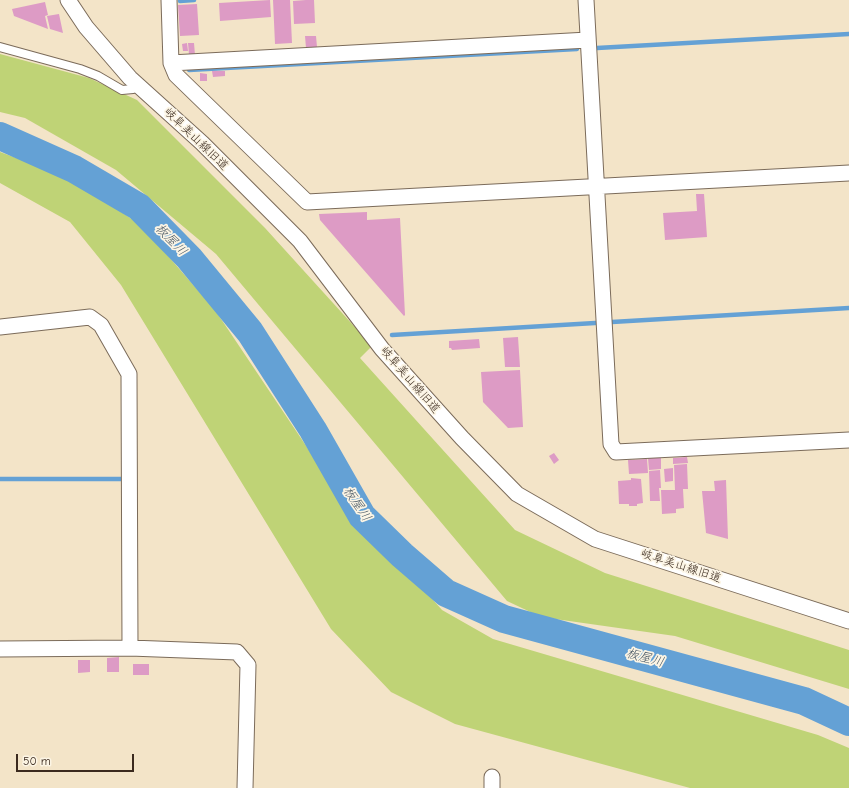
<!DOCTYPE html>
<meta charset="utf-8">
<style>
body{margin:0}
#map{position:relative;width:849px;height:788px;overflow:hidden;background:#f3e4c8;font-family:"Comic Neue",sans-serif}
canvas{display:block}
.scale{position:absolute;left:16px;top:754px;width:118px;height:18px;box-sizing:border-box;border:2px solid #3b2a1e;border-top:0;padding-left:5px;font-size:12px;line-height:14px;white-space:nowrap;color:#3b2a1e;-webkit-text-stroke:3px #fcf5e5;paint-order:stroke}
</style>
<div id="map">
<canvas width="849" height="788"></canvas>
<div class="scale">50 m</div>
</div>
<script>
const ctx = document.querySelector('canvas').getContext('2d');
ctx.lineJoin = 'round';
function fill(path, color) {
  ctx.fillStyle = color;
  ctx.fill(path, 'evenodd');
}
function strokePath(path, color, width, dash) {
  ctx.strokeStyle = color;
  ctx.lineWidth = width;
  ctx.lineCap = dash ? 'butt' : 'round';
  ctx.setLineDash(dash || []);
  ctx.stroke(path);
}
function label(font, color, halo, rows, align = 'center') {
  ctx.font = font + ' "Comic Neue","Klee One",sans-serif';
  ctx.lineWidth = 3.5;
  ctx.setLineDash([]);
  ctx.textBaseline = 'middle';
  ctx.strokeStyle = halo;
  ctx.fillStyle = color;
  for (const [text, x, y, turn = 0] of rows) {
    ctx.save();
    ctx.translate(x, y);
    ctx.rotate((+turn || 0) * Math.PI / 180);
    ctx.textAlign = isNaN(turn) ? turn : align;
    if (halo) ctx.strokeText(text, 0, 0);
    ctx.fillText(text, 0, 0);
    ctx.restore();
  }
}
const green = new Path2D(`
 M0,54l89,24 48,22 128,128 107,118 -12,12 155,172 90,43 244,77v39l-174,-53 -134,-19 -34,-16 -291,-347 -100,-84 -91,-52 -25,-6z
 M0,152l71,26 71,48 73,84 122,182 105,118 51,29 325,96 31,13v40h-159l-235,-64 -64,-32 -60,-63 -210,-344 -51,-63 -70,-39z`);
const stream = new Path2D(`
 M180,1l14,-1
 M597,48l252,-14
 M189,70l388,-21
 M392,335l457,-27
 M0,479h126`);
const river = new Path2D(`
 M0,136l74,33 65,38 50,51 61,74 63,98 49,86 40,39 44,38 58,26 300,82 45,21`);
const building = new Path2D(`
 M270,0l1,17 -51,4 -1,-18z
 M273,0h17l2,43 -17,1z
 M306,0h8l1,23 -21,1 -1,-23z
 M45,2l3,13 -3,1 3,13 -34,-13 -2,-7z
 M197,4l2,31 -19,1 -2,-31z
 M59,14l4,19 -13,-4 -3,-13z
 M305,36h11l1,11 -11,1z
 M187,43l1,8h-5l-1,-7z
 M188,43h6l1,12h-6z
 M212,71h13v5l-12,1z
 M200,73l7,1v7h-7z
 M696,194h8l3,43 -42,3 -2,-27 34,-2z
 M367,212v8l33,-2 5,97 -1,1 -84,-96 -1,-6z
 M518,337l2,30h-15l-2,-29z
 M479,339l1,9 -28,2 -1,-2h-2v-7z
 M520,370l3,57 -15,1 -25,-26 -2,-30z
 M554,453l5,7 -5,4 -5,-8z
 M687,457l1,6 -15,1v-6z
 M648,458h13v11l-12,1z
 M647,459l1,14 -19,1 -1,-14z
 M687,464l1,25h-5l1,19 -8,1v4l-14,1 -1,-24h14l-1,-25z
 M673,468v13l-8,1 -1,-13z
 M660,470l1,18h-2l1,13h-10l-1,-30z
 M631,478l10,1 2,24 -6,1v2h-8v-2h-10l-1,-23 13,-1z
 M726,480l2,59 -22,-6 -4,-42h13l-1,-10z
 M119,657v15h-12v-14z
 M78,660h12v12l-12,1z
 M133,664h16v11h-16z`);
const service = new Path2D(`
 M0,47l80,22 18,7 24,14 11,-1 6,-4`);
const minor = new Path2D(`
 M68,0l18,27 44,51 72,65 98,98 82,108 80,89 55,56 78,45 254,82
 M169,0l2,63 417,-23
 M586,0l25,444 5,8 233,-12
 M171,63l5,12 131,127 542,-29
 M0,327l90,-10 11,8 28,49 1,274
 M0,649l130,-1 107,4 11,13 -3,123
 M492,788v-11`);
const streetNames = [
 ["岐阜美山線旧道",196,139,44],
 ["岐阜美山線旧道",410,380,49],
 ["岐阜美山線旧道",681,566,18]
];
const waterNames = [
 ["板屋川",171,240,46],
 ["板屋川",357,504,56],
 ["板屋川",645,658,15]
];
fill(green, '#bfd376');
strokePath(stream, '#64a1d5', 4.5);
strokePath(river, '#64a1d5', 28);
fill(building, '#dd9bc5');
strokePath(service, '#7b6b5a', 10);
strokePath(minor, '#7b6b5a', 17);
strokePath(service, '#fff', 8);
strokePath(minor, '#fff', 15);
label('12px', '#3b2a1e', '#fcf5e5', streetNames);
label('italic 13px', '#4b5a67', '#fcf5e5', waterNames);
</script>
